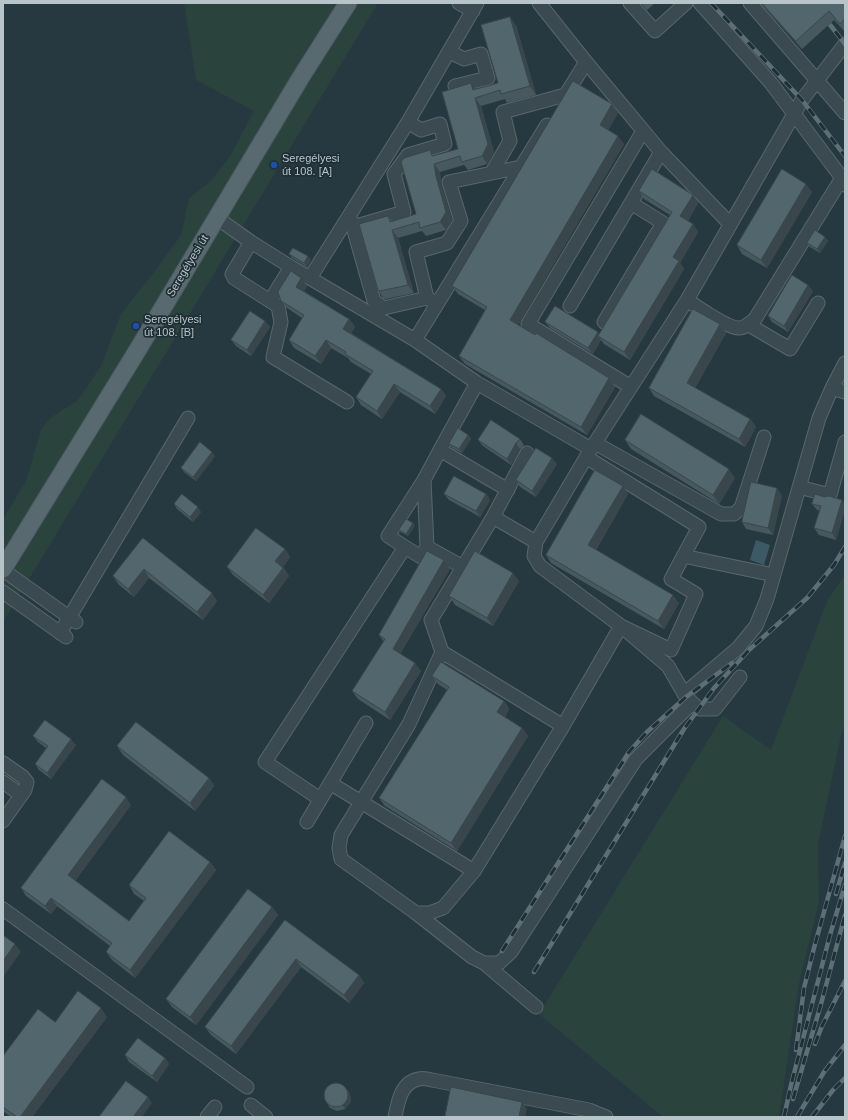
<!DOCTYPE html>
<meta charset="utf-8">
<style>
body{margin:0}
#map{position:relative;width:848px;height:1120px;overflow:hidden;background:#273940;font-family:Arial,sans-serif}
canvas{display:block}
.frame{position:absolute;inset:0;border:4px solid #b7c4ca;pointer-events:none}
</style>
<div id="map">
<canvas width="848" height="1120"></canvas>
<div class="frame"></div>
</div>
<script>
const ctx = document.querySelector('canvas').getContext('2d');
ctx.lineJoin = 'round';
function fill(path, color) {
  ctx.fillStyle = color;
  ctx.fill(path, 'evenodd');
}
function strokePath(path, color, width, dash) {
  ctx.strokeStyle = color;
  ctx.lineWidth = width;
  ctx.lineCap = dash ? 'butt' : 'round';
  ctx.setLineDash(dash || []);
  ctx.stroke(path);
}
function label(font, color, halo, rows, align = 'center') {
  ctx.font = font + ' Arial,sans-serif';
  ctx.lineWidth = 3.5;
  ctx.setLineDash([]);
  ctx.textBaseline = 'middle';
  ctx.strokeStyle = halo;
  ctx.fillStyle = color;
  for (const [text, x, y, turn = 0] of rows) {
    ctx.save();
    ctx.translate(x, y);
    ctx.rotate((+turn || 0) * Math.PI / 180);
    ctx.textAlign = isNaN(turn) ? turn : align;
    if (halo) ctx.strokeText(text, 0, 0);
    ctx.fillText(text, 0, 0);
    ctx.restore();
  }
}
const green = new Path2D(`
 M184,3h194l-375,619v-103l23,-38 15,-51 9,-12 28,-18 23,-34 20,-52 34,-43 26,-36 8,-37 22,-17 19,-25 24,-45 -58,-31z
 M845,575v153l-3,3 -24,113 1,58 -20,82 -20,133h-116l-124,-103 184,-298 48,34 57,-151z`);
const water = new Path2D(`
 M756,540l14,5 -6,20 -14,-5z`);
const minor = new Path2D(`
 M459,3l14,8
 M539,3l47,59 75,90 69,72
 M630,3l25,28 31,-28
 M700,3l71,80 71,95 3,7
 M750,3l95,110
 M450,52l14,7 17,-5 7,24 -33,8
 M565,96l21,-34
 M492,172l18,-31 -7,-29 62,-17
 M217,218l34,24 40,25 -21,34 -36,-23 -2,-4 19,-32
 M351,220l23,81 10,7 43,-10 7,4
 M353,227l51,-15 -10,-38 14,-19 37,-11 -5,-20 -19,6 -13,-8
 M291,267l124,73 62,43 114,66
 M310,278l98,-156 69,-119
 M427,298l-11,-46 31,-9 14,-22 -12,-39 72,-15
 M687,300c10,7 41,28 52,28 6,0 11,-5 16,-9l87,-141
 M270,301l8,5 3,16 -8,35 74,45
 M570,306l91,-154
 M604,322l59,-99 -32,-20
 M749,325l41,24 28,-46
 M415,340l132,-215
 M631,387l-103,-63 115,-193
 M832,388l13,4
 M595,443l126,71h13l7,-6 23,-71
 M440,450l68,40
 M527,453l-34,64 -62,103 11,32 121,74
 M424,480l3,67 36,20
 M799,487l31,8 15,-53
 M493,517l43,25
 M405,547l16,10 6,-10
 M683,556l91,19
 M3,570l73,52
 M3,592l63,45
 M60,633l128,-215
 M442,652l-33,72 -68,111 -2,13 2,11 75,54h13l14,-5 31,-37 89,-145 58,-100 50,24 25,-56 -25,-15 28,-52 -113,-70
 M740,677l-25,32h-16l-13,-12 -18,-31 -47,-40 -81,-60 -6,-10 2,-14 55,-93 96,-149 107,-186 8,-14 43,-56
 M684,694l54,-46 18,-22 11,-27 52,-181 13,-30 13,-25
 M3,763l20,14 4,5 -2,8 -22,31
 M3,782l18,13
 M330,783l144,88
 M320,799l-55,-37 140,-215 -17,-11 36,-56 16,-30 37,-67
 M307,822l59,-99
 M3,909l244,178
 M416,913l56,44 12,6h15l12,-11 125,-193 56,-56
 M484,963l52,44
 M251,1105l15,12
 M207,1117l8,-10
 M395,1117c3,-15 6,-35 24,-38 4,-1 9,0 13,1l157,30 17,7`);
const major = new Path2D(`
 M3,569l134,-218 164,-274 47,-74`);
const rail = new Path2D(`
 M711,3l91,97 43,56
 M813,3l32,41
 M836,894l9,-31
 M502,951l127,-199 18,-20 39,-35 46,-34
 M534,972l150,-243 30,-41 36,-39 57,-51 27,-33 11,-18
 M815,1044l7,-18 23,-45
 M796,1050l8,-62 10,-40 31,-112
 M793,1099l28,-95 24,-89
 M784,1117l7,-32 39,-150 15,-50
 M797,1117l27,-45 21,-27
 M812,1117l21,-27 12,-12`);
const wall = new Path2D(`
 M641,3h14l-8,7z
 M760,3h85v29l-11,-12 -32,29z
 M516,25l20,70 -29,8 -2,-4 -24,7 13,46 -7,12 -19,6 -4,-5 -24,7 1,12 11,36 -6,10 -20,6 -4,-5 -24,7 16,55 -28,6 -3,-1 -5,-8 10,-74 4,5 24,-7 14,-64 4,6 24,-7 17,-60 23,-6z
 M612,104l6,9 -10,17 16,14 -106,181 91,53 6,9 -28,48 -122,-71 -6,-8 26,-46 -27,-16 -6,-8z
 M639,191l54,4 5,8 -10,18 5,3 5,8 -18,31 4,6 -54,91 -26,-16 -3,-4 -8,14 -43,-26 -5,-6 54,12 71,-119 -26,-16z
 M812,192l-45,76 -25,-14 -5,-9z
 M825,237l3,4 -8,12 -10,-6 -3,-4z
 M289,254l22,6 -4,7 -15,-9z
 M307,286l-3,5 45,28 6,8 -4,6 90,56 5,7 -11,18 -35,-22 -18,27 -21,-14 -5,-8 15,-23 -20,-12 -3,-4 -17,-10 -10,16 -27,-16 -5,-8 13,-22 -15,-10 -6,-7z
 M813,291l-25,41 -16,-10 -4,-6z
 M265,321l5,6 -19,29 -15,-10 -5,-6z
 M720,324l6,9 -31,55 55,31 6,8 -11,20 -91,-51 -5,-8z
 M468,435l3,4 -9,14 -10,-5 -3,-4z
 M520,439l4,6 -4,4 -9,16 -28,-19 -5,-6z
 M625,440l110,38 -16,26 -88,-55z
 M215,456l-19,25 -12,-9 -3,-4z
 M557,464l-21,33 -16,-10 -4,-7z
 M444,494h42l4,6 -10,17 -31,-17z
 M628,494l-32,56 83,53 -15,26 -113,-66 -5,-8z
 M782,495l-9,40 -27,-6 -4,-7z
 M824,497l21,7v5l-9,31 -17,-5 -5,-7 6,-17 -3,-1 -5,-6z
 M174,504l27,8 -8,10 -16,-13z
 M415,525l-7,11 -8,-4 -1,-2z
 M143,538l74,63 -14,19 -54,-42 -15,19 -15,-12 -6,-9z
 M285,549l5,8 -7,10 6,9 -20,27 -36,-28 -6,-8z
 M444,560l6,9 -50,85 15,9 6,8 -31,49 -32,-21 -6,-8 32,-49 -5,-7z
 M519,581l-26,45 -38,-21 -6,-9z
 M432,676l72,25 5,8 -4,8 17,11 6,8 -71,115 -72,-45 -6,-8 68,-108 -9,-6z
 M33,736l43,9 -25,34 -12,-9 -4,-6 11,-16 -8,-6z
 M117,746l92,32 5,8 -19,25 -72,-56z
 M131,805l-56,76 54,40 15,-20 -10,-7 -5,-9 81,-23 6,8 -81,108 -23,-18 -6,-8 4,-6 -53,-40 -6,8 -25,-18 -5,-8z
 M272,907l6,8 -82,110 -24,-18 -6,-8z
 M285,920l74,55 5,8 -15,20 -48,-36 -65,87 -25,-19 -6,-8z
 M107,1017l-75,100h-21l-8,-6v-55l52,-34z
 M125,1055l40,3 4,6 -12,18 -28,-20z
 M349,1092l2,8 -1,3 -5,6 -8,2 -7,-3 -3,-5z`);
const shadedWall = new Path2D(`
 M510,17l6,8 20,70 -6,-9z
 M471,83l5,8 2,7 -5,-8z
 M475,98l6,8 13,46 -7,12 -5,-8z
 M612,104l6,9 -12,20 -6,-8z
 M618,136l6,8 -108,184 -6,-8z
 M434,164l6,8 1,12 11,36 -6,10 -6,-8z
 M806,184l6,8 -45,76 -6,-8z
 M693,195l5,8 -12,21 -6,-8z
 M693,224l5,8 -18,31 4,6 -54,91 -6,-8 49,-95z
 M392,230l6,8 16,55 -6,-8z
 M825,237l3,4 -8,12 -3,-4z
 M308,256l3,4 -4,7 -3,-4z
 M301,278l6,8 -5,8 -6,-7z
 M808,285l5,6 -25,41 -4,-6z
 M349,319l6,8 -6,10 -6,-8z
 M265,321l5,6 -19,29 -4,-6z
 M720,324l6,9 -33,58 -6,-8z
 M598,332l4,6 -4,-2 3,4 -8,14 -5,-6z
 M326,340l5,8 -10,16 -6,-8z
 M609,378l6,9 -28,48 -6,-8z
 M394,384l6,8 -18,27 -5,-8z
 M441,389l5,7 -11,18 -5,-8z
 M750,419l6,8 -11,20 -6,-8z
 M468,435l3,4 -9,14 -3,-4z
 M516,443l4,6 -9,16 -4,-6z
 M212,452l3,4 -19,25 -3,-4z
 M552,458l5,6 -21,33 -4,-6z
 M729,469l6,9 -16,26 -6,-9z
 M623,486l5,8 -34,59 -6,-8z
 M777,488l5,7 -9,40 -5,-7z
 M486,494l4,6 -10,17 -4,-6z
 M842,500l3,4v5l-9,31 -4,-7z
 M198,507l3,5 -8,10 -3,-5z
 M413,523l2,2 -7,11 -2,-2z
 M285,549l5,8 -9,13 -6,-9z
 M444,560l6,9 -52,88 -5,-8z
 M283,568l6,8 -20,27 -6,-8z
 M144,569l5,9 -15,19 -6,-8z
 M513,573l6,8 -26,45 -6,-8z
 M212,593l5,8 -14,19 -6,-8z
 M673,595l6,8 -15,26 -6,-8z
 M415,663l6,8 -31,49 -5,-8z
 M504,701l5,8 -6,11 -6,-8z
 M522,728l6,8 -71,115 -6,-8z
 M71,739l5,6 -25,34 -4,-6z
 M209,778l5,8 -19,25 -5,-8z
 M126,797l5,8 -58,79 -5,-9z
 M210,862l6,8 -81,108 -5,-8z
 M51,898l6,8 -6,8 -6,-8z
 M272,907l6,8 -82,110 -6,-8z
 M15,944l6,8 -18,25v-16z
 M296,959l5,8 -65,87 -5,-8z
 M359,975l5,8 -15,20 -5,-8z
 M101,1008l6,9 -75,100h-12z
 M165,1058l4,6 -12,18 -5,-6z
 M346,1088l3,4 2,8 -1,3 -5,6 -3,-4z
 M148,1097l4,6 -10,14h-9z
 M522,1102l5,7 -2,8h-6z`);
const building = new Path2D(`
 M762,3h83v16l-5,5 -11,-13 -33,30z
 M510,17l20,69 -29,8 -1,-4 -25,8 13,46 -6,12 -20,6 -2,-6 -26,8 2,12 10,36 -6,10 -20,6 -1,-6 -27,8 16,55 -28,6 -2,-1 -19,-66 29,-8 2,6 26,-8 -15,-52 3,-4 26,-8 2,6 26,-7 -16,-57 29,-9 2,7 25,-7 -17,-58z
 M573,81l39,23 -12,21 18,11 -108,184 25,15 1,-2 73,45 -28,49 -122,-71 28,-49 -35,-21z
 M652,169l41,26 -13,21 13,8 -20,33 6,4 -55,91 -26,-16 74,-124 -33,-21z
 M782,169l24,15 -45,76 -24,-15z
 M815,230l10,7 -8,12 -10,-6z
 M293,248l15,8 -4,7 -15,-9z
 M291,271l10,7 -5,9 53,32 -6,10 98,60 -11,17 -36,-22 -17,27 -21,-14 17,-26 -28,-17 1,-2 -20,-12 -11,16 -26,-16 15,-25 -23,-14 -3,-9z
 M792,275l16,10 -24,41 -16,-10z
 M555,306l43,26 -10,16 -43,-26z
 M693,309l27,15 -33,59 63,36 -11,20 -90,-51z
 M250,311l15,10 -18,29 -16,-10z
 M641,414l88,55 -16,26 -88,-55z
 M491,420l29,19 -4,4 -9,16 -29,-19z
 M458,428l10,7 -9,14 -10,-5z
 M200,442l12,10 -19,25 -12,-9z
 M536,448l16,10 -20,33 -16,-11z
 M595,470l28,16 -35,59 85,50 -15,26 -112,-66z
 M454,476l32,18 -10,17 -32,-17z
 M751,482l26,6 -9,40 -26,-6z
 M182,494l16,13 -8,10 -16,-13z
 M815,494l9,3 5,-1 13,4 -10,33 -18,-5 7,-22 -9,-2z
 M406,519l7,4 -7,11 -7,-4z
 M256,528l29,21 -10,12 8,7 -20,27 -36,-28z
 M143,538l69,55 -15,19 -53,-43 -16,20 -15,-13z
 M427,551l17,9 -51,89 22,14 -30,49 -33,-21 33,-52 -6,-4z
 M475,551l38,22 -26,45 -38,-22z
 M441,662l63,39 -7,11 25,16 -71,115 -72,-45 70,-111 -17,-11z
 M45,720l26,19 -24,34 -12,-9 13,-18 -15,-10z
 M136,722l73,56 -19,25 -73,-57z
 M102,779l24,18 -58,78 61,46 17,-23 -17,-13 40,-54 41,31 -80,108 -24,-18 6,-9 -61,-45 -6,8 -24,-18z
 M248,889l24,18 -82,110 -24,-18z
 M285,920l74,55 -15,20 -48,-36 -65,87 -26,-19z
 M3,935l12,9 -12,17z
 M78,991l23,17 -81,109h-3l-14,-10v-51l35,-47 17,13z
 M138,1038l27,20 -13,18 -27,-21z
 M126,1081l22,16 -15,20h-34z
 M324 1095a12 12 0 1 1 24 0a12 12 0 1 1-24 0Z
 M451,1087l71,15 -3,15h-74z`);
const markers = [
 [274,165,4,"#1a4fb4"],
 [136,326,4,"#1a4fb4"]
];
const poiNames = [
 ["Seregélyesi",282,159],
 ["út 108. [A]",282,172],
 ["Seregélyesi",144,320],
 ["út 108. [B]",144,333]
];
const streetNames = [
 ["Seregélyesi út",188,266,-59]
];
fill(green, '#2a433d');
fill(water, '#3b5a66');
strokePath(minor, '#58676d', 15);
strokePath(major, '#47565c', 19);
strokePath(minor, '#3b4a50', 13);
strokePath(major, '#596970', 17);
strokePath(rail, '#5d6f76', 4.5);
strokePath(rail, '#1f2f35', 3, [9]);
fill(wall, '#47585e');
fill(shadedWall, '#39474c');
fill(building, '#52666d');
strokePath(building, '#39474c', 1);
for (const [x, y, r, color] of markers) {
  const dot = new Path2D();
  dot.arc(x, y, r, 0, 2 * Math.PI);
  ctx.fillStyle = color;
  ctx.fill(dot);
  strokePath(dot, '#1f2f35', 1.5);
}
label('11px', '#b7c4ca', '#1f2f35', poiNames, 'left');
label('11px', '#b7c4ca', '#1f2f35', streetNames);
</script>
